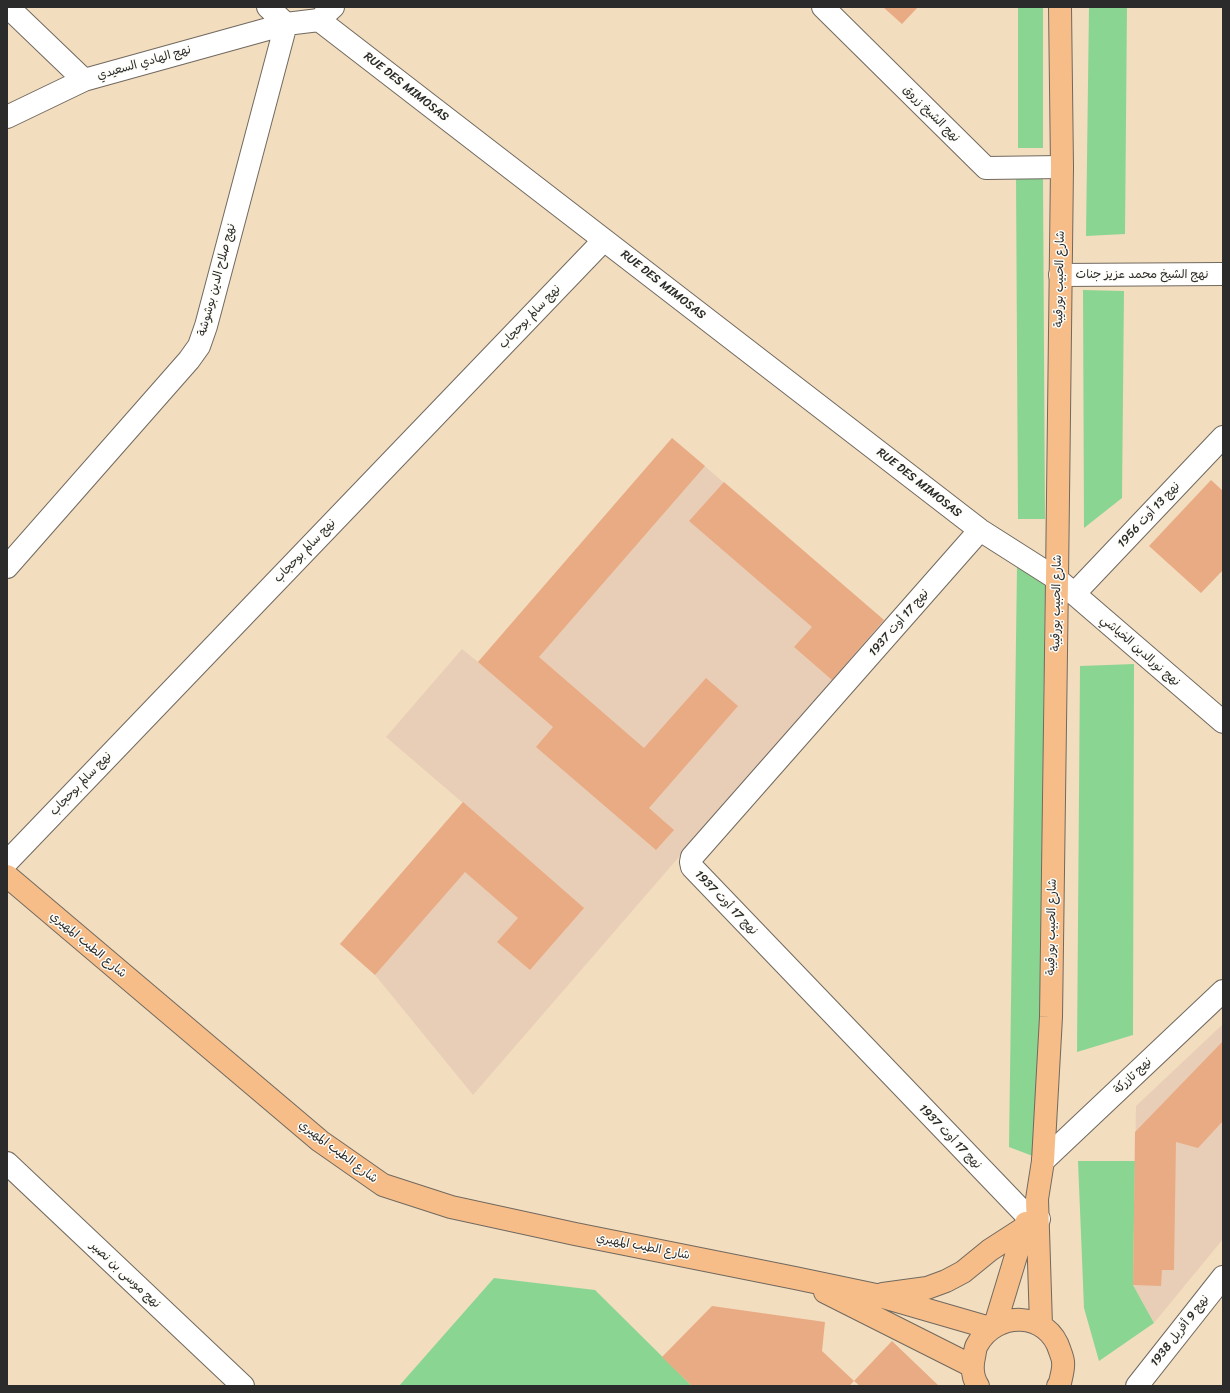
<!DOCTYPE html>
<meta charset="utf-8">
<style>
body{margin:0}
#map{position:relative;width:1230px;height:1393px;overflow:hidden;background:#f2ddbf;font-family:Sriracha,sans-serif}
canvas{display:block}
.frame{position:absolute;inset:0;border:8px solid #2b2b2b;pointer-events:none}
</style>
<div id="map">
<canvas width="1230" height="1393"></canvas>
<div class="frame"></div>
</div>
<script>
const ctx = document.querySelector('canvas').getContext('2d');
ctx.lineJoin = 'round';
function fill(path, color) {
  ctx.fillStyle = color;
  ctx.fill(path, 'evenodd');
}
function strokePath(path, color, width, dash) {
  ctx.strokeStyle = color;
  ctx.lineWidth = width;
  ctx.lineCap = dash ? 'butt' : 'round';
  ctx.setLineDash(dash || []);
  ctx.stroke(path);
}
function label(font, color, halo, rows, align = 'center') {
  ctx.font = font + ' Sriracha,"Playpen Sans Arabic",sans-serif';
  ctx.lineWidth = 3;
  ctx.setLineDash([]);
  ctx.textBaseline = 'middle';
  ctx.strokeStyle = halo;
  ctx.fillStyle = color;
  for (const [text, x, y, turn = 0] of rows) {
    ctx.save();
    ctx.translate(x, y);
    ctx.rotate((+turn || 0) * Math.PI / 180);
    ctx.textAlign = isNaN(turn) ? turn : align;
    if (halo) ctx.strokeText(text, 0, 0);
    ctx.fillText(text, 0, 0);
    ctx.restore();
  }
}
const built = new Path2D(`
 M672,438l212,182 -411,475 -98,-120 -35,-31 123,-141 -77,-66 76,-88 16,13z
 M1223,1024v215l-69,84 -21,-38 3,-179z`);
const green = new Path2D(`
 M1018,7h25v141h-25z
 M1089,7h38l-2,227 -39,2z
 M1016,178h27l2,341h-27z
 M1083,290l41,1 -2,207 -38,30z
 M1017,567l28,18 -7,573 -29,-11z
 M1134,664l-1,371 -56,17 3,-386z
 M1078,1161h57l-2,124 21,38 -55,38 -15,-53z
 M494,1278l101,12 97,96h-293z`);
const building = new Path2D(`
 M883,7h35l-16,17z
 M672,438l33,28 -166,191 105,91 62,-70 32,28 -89,102 25,22 -18,20 -120,-103 17,-20 -75,-65z
 M1211,480l12,11v79l-22,23 -52,-47z
 M724,482l160,138 -52,60 -38,-33 18,-20 -123,-106z
 M463,802l121,106 -54,62 -33,-28 21,-24 -53,-46 -90,103 -35,-31z
 M1223,1041v80l-25,27 -22,-6 -2,128h-12l-1,16 -28,-1 2,-153z
 M712,1306l113,16 -3,29 32,30 -5,5h-157l-30,-29z
 M892,1341l47,45h-79l-6,-5z`);
const minor = new Path2D(`
 M8,7l76,73
 M268,7l18,17
 M823,7l163,161 76,-1
 M319,20l14,-13
 M7,117l77,-37 202,-56 33,-4 661,510 77,49 166,143
 M1060,275l163,-1
 M980,530l-288,327 -1,5 1,5 336,350 11,2
 M7,567l182,-207 10,-14 7,-20 80,-302
 M1074,594l149,-157
 M7,862l597,-622
 M1043,1161l180,-170
 M7,1163l236,223
 M1137,1386l86,-109`);
const major = new Path2D(`
 M7,876l313,265 63,44 68,22 124,27 220,44 81,17 114,33
 M825,1292l147,74
 M883,1294l44,-6 19,-7 17,-9 27,-22 34,-22
 M995,1325l31,-102
 M1041,1325l-4,-126 6,-38 8,-144 6,-438 5,-412 -2,-160
 M978,1386c-6,-9 -6,-20 -4,-29 1,-4 1,-9 3,-12 19,-35 71,-34 83,6 1,3 3,8 3,11 1,7 -2,15 -3,21l-2,3`);
const streetNames = [
 ["نهج الهادي السعيدي",144,63,-16],
 ["RUE DES MIMOSAS",406,87,38],
 ["نهج الشيخ زروق",931,114,45],
 ["نهج الشيخ محمد عزيز جنات",1142,275],
 ["شارع الحبيب بورقيبة",1060,279,-89],
 ["نهج صلاح الدين بوشوشة",217,280,-75],
 ["RUE DES MIMOSAS",663,285,38],
 ["نهج سالم بوحجاب",530,317,-46],
 ["RUE DES MIMOSAS",919,483,38],
 ["نهج 13 أوت 1956",1149,515,-47],
 ["نهج سالم بوحجاب",305,551,-46],
 ["شارع الحبيب بورقيبة",1057,603,-89],
 ["نهج 17 أوت 1937",899,623,-49],
 ["نهج نورالدين الخياشي",1140,651,41],
 ["نهج سالم بوحجاب",81,784,-46],
 ["نهج 17 أوت 1937",726,903,46],
 ["شارع الحبيب بورقيبة",1052,927,-89],
 ["شارع الطيب المهيري",88,945,40],
 ["نهج تازركة",1133,1076,-43],
 ["نهج 17 أوت 1937",950,1137,46],
 ["شارع الطيب المهيري",338,1152,37],
 ["شارع الطيب المهيري",643,1247,11],
 ["نهج موسى بن نصير",125,1275,43],
 ["نهج 9 أفريل 1938",1180,1331,-52]
];
fill(built, '#e9ceb7');
fill(green, '#8bd592');
fill(building, '#e9ab84');
strokePath(minor, '#71695f', 24);
strokePath(major, '#71695f', 24);
strokePath(minor, '#fff', 22);
strokePath(major, '#f7bd88', 22);
label('12px', '#2b2b2b', '#fdfcf7', streetNames);
</script>
